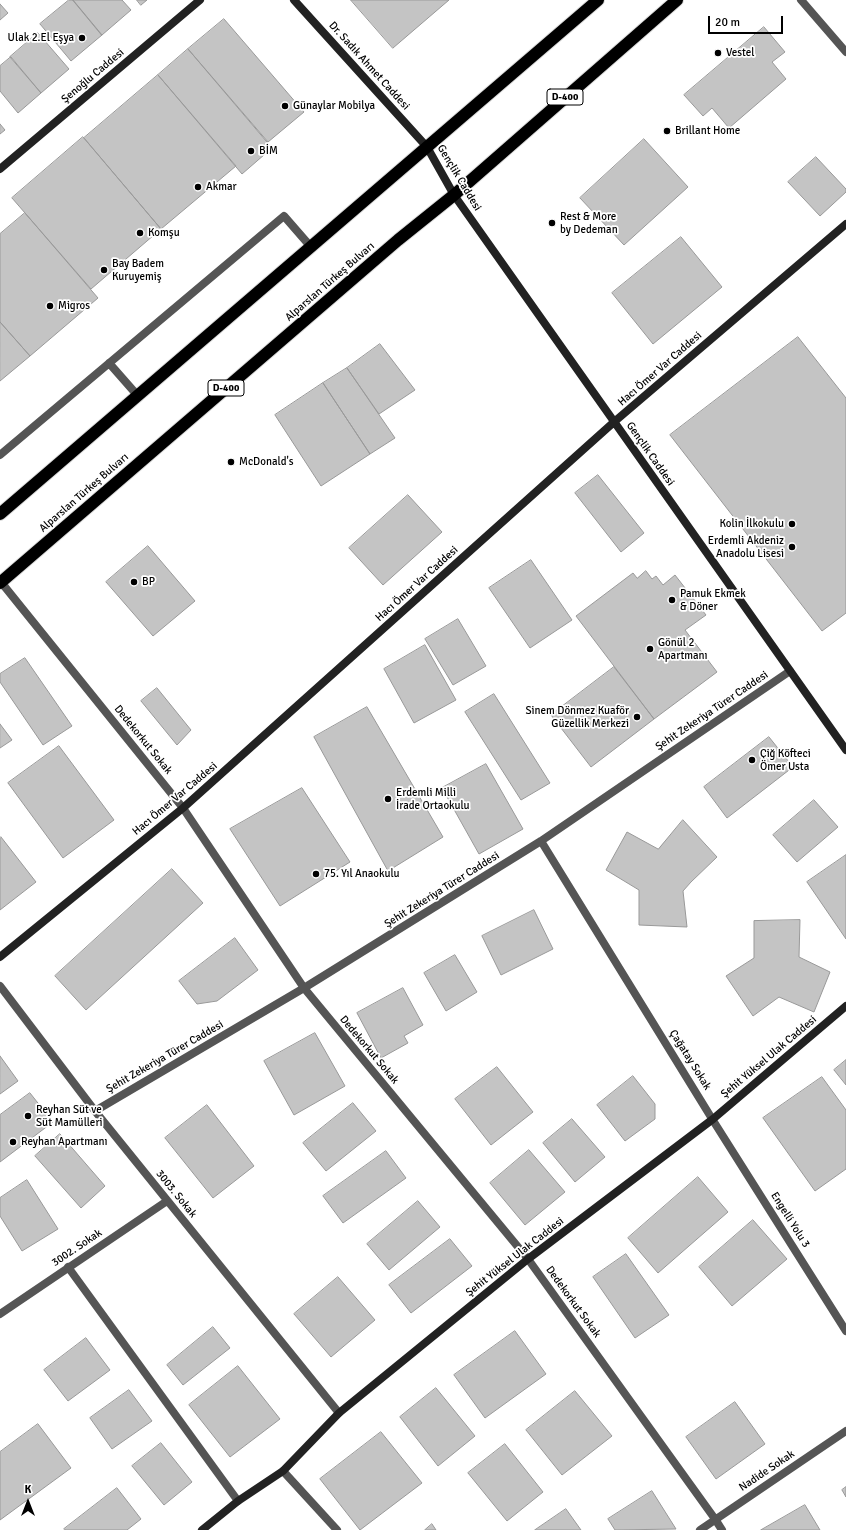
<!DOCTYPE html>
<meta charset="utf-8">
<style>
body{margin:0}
#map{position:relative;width:846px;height:1530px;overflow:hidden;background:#fff;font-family:Signika,sans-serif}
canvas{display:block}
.north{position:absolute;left:8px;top:1482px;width:40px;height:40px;-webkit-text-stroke:3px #fff;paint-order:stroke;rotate:0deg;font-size:11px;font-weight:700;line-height:16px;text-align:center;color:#000}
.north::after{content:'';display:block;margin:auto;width:14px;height:18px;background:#000;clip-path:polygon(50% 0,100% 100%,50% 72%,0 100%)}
.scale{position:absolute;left:708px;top:16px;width:75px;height:18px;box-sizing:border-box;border:2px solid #000;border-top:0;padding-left:5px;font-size:12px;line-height:14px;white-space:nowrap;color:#000;-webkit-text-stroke:3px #fff;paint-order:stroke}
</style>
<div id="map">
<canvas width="846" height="1530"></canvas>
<div class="north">K</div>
<div class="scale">20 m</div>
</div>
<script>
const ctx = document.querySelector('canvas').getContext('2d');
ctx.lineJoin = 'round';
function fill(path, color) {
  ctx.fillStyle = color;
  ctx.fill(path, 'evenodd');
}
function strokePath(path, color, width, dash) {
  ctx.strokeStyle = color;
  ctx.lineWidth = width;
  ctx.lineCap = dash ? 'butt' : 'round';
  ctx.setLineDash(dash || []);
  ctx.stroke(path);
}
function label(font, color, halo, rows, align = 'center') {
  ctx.font = font + ' Signika,sans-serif';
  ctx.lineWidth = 3.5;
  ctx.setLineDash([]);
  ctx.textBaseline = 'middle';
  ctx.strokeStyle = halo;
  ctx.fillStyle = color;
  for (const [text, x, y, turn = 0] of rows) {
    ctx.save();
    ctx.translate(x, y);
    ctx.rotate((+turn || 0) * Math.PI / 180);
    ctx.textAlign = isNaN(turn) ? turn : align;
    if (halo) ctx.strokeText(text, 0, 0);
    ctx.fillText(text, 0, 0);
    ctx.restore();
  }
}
const building = new Path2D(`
 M69,0h4l29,35 -31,26 -31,-37z
 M73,0h49l9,10 -29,25z
 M137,0h10l-6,5z
 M351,0h98l-56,48z
 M0,4l8,9 -8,7z
 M224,19l80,93 -36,30 -80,-93z
 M764,27l21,25 -13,10 14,17 -57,49 -17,-20 -9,8 -19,-21z
 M38,33l31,36 -28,24 -31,-36z
 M188,49l84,99 -30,26 -84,-99z
 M11,57l30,36 -23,20 -18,-22v-25z
 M158,75l78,91 -75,63 -77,-91z
 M0,124l5,6 -5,4z
 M83,137l78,92 -70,60 -79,-91z
 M644,139l44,48 -64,58 -44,-47z
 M816,157l30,32v3l-26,24 -32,-34z
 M25,213l73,85 -68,58 -30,-34v-88z
 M681,237l41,50 -69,57 -41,-51z
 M0,322l30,34 -30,25z
 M798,337l48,61v215l-24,18 -152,-196z
 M380,344l35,46 -36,24 -32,-46z
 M347,368l48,70 -25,16 -47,-71z
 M323,383l47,71 -49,32 -46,-71z
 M598,475l46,58 -23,19 -46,-59z
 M408,495l34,37 -59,53 -34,-37z
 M148,546l47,55 -42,35 -47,-54z
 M531,560l41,60 -42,28 -41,-60z
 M646,571l6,8 4,-3 7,9 12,-10 31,40 -21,15 32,42 -63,47 -78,-103 57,-43 4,5z
 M458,619l28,47 -33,19 -28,-46z
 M425,645l31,55 -42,23 -30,-54z
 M25,658l47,68 -29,19 -43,-63v-8z
 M614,667l40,52 -63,48 -40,-52z
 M157,688l34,42 -14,15 -36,-44z
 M494,694l56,89 -29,17 -56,-88z
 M367,707l76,130 -55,34 -74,-134z
 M0,724l12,16 -12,8z
 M769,737l24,30 -66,51 -23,-31z
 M59,746l55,74 -51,38 -55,-75z
 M486,764l37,65 -44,25 -37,-66z
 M302,788l48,74 -70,44 -50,-77z
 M814,800l24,27 -41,35 -24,-27z
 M683,820l34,37 -26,25 -8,9 4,36 -48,-2v-35l-33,-20 21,-38 31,17z
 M1,837l35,45 -36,28v-72z
 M846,855v84l-39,-57z
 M172,869l31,34 -117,107 -31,-34z
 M534,910l19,39 -52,26 -19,-39z
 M800,920l-1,37 31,15 -16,40 -35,-15 -26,19 -27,-40 28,-18v-37z
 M235,938l23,32 -41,31 -20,3 -18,-23z
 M455,955l22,37 -31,19 -22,-38z
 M403,988l20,37 -19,11 4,7 -27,15 -24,-45z
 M315,1033l30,53 -51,29 -30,-54z
 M0,1056l18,25 -18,13z
 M846,1060v25l-12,-15z
 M497,1067l36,45 -42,33 -36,-46z
 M633,1076l22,28v15l-30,22 -28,-36z
 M822,1077l24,33v59l-31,22 -52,-73z
 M30,1093l23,29 -53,40v-47z
 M353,1103l23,28 -50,40 -23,-28z
 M207,1105l47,61 -41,32 -48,-60z
 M572,1119l33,38 -30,25 -32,-39z
 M60,1134l45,52 -24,22 -46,-52z
 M529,1150l36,42 -40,33 -35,-42z
 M386,1151l20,27 -63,45 -20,-27z
 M698,1177l30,35 -70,61 -30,-35z
 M27,1180l31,49 -36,22 -22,-35v-18z
 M418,1201l22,26 -51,43 -22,-26z
 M753,1220l34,39 -55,47 -33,-39z
 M450,1239l22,27 -61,47 -22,-28z
 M626,1254l43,61 -34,23 -42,-61z
 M338,1277l37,43 -44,37 -37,-43z
 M213,1327l17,21 -47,37 -16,-20z
 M515,1331l31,43 -61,44 -31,-43z
 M86,1338l24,32 -42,31 -24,-31z
 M238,1366l42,53 -50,38 -41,-52z
 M436,1388l39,48 -37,30 -38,-49z
 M129,1390l23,31 -40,28 -22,-31z
 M575,1391l37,45 -50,39 -36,-45z
 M735,1402l30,42 -49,35 -30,-42z
 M38,1424l33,44 -71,52v-68z
 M381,1432l41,51 -62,47 -40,-51z
 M161,1443l31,39 -28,23 -32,-39z
 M505,1444l38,48 -36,29 -39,-48z
 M846,1487v10l-4,-7z
 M117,1488l24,31 -14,11h-61l-2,-1z
 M652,1491l24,38 -61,1 -7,-11z
 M805,1505l15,25h-59z
 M566,1509l15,21h-46z
 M432,1524l4,6h-11z`);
const lane = new Path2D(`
 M109,363l29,33
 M0,455l284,-239 27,31`);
const street = new Path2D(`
 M801,0l45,52
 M1,582l182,226 121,180 224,271 187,260 7,11
 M541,841l173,281 132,209
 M0,986l95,125 244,302
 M95,1111l209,-123 237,-147 249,-170
 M68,1267l170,234
 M0,1314l167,-113
 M283,1471l54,59
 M700,1530l146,-99`);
const secondary = new Path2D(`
 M294,0l133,147 27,48 392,555
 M0,169l200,-169
 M0,957l183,-149 431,-386 232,-198
 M202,1530l36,-29 45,-30 56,-58 189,-154 185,-140 133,-113`);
const highway = new Path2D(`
 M0,514l598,-514
 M0,583l398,-343 56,-45 223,-195`);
const markers = [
 [82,38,4,"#000"],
 [718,53,4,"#000"],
 [285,106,4,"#000"],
 [667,131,4,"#000"],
 [251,151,4,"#000"],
 [198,187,4,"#000"],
 [552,223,4,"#000"],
 [140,233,4,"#000"],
 [104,270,4,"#000"],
 [50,306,4,"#000"],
 [231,462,4,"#000"],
 [792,524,4,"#000"],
 [792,547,4,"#000"],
 [134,582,4,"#000"],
 [672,600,4,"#000"],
 [650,649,4,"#000"],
 [637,717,4,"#000"],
 [752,760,4,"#000"],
 [388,799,4,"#000"],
 [316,874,4,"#000"],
 [28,1116,4,"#000"],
 [13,1142,4,"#000"]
];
const shields = [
 [565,97,36],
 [226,388,36]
];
const shieldNames = [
 ["D-400",565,97],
 ["D-400",226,388]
];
const poiNames = [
 ["Ulak 2.El Eşya",74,38,"right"],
 ["Vestel",726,53],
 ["Günaylar Mobilya",293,106],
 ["Brillant Home",675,131],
 ["BİM",259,151],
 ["Akmar",206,187],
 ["Rest & More",560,217],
 ["by Dedeman",560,230],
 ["Komşu",148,233],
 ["Bay Badem",112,264],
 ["Kuruyemiş",112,277],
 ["Migros",58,306],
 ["McDonald's",239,462],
 ["Kolin İlkokulu",784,524,"right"],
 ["Erdemli Akdeniz",784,541,"right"],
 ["Anadolu Lisesi",784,554,"right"],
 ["BP",142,582],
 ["Pamuk Ekmek",680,594],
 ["& Döner",680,607],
 ["Gönül 2",658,643],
 ["Apartmanı",658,656],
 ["Sinem Dönmez Kuaför",629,711,"right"],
 ["Güzellik Merkezi",629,724,"right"],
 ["Çiğ Köfteci",760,754],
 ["Ömer Usta",760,767],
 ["Erdemli Milli",396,793],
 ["İrade Ortaokulu",396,806],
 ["75. Yıl Anaokulu",324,874],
 ["Reyhan Süt ve",36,1110],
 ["Süt Mamülleri",36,1123],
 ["Reyhan Apartmanı",21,1142]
];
const streetNames = [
 ["Dr. Sadık Ahmet Caddesi",369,66,48],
 ["Şenoğlu Caddesi",93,76,-40],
 ["Gençlik Caddesi",459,178,59],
 ["Alparslan Türkeş Bulvarı",330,282,-41],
 ["Hacı Ömer Var Caddesi",660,369,-41],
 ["Gençlik Caddesi",650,454,55],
 ["Alparslan Türkeş Bulvarı",84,493,-41],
 ["Hacı Ömer Var Caddesi",417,584,-42],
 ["Şehit Zekeriya Türer Caddesi",712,711,-34],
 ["Dedekorkut Sokak",143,740,51],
 ["Hacı Ömer Var Caddesi",175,799,-40],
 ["Şehit Zekeriya Türer Caddesi",442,890,-32],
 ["Dedekorkut Sokak",369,1050,50],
 ["Şehit Zekeriya Türer Caddesi",165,1057,-30],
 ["Şehit Yüksel Ulak Caddesi",769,1057,-40],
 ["Çağatay Sokak",690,1060,58],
 ["3003. Sokak",176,1194,51],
 ["Engelli Yolu 3",790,1220,58],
 ["3002. Sokak",77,1248,-34],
 ["Şehit Yüksel Ulak Caddesi",515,1257,-38],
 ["Dedekorkut Sokak",573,1302,54],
 ["Nadide Sokak",767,1471,-34]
];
fill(building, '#c4c4c4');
strokePath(building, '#999', 1);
strokePath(highway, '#dbdbdb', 14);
strokePath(lane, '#555', 8);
strokePath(street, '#555', 8);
strokePath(secondary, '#222', 8);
strokePath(highway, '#000', 12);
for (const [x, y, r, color] of markers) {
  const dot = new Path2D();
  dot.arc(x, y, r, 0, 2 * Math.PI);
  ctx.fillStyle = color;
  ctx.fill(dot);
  strokePath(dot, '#fff', 1.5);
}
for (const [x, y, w] of shields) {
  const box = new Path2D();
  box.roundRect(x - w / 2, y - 8, w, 16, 3);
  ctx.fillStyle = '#fff';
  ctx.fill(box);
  strokePath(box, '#000', 1);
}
label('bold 10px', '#000', null, shieldNames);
label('11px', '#000', '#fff', poiNames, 'left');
label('11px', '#000', '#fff', streetNames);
</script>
